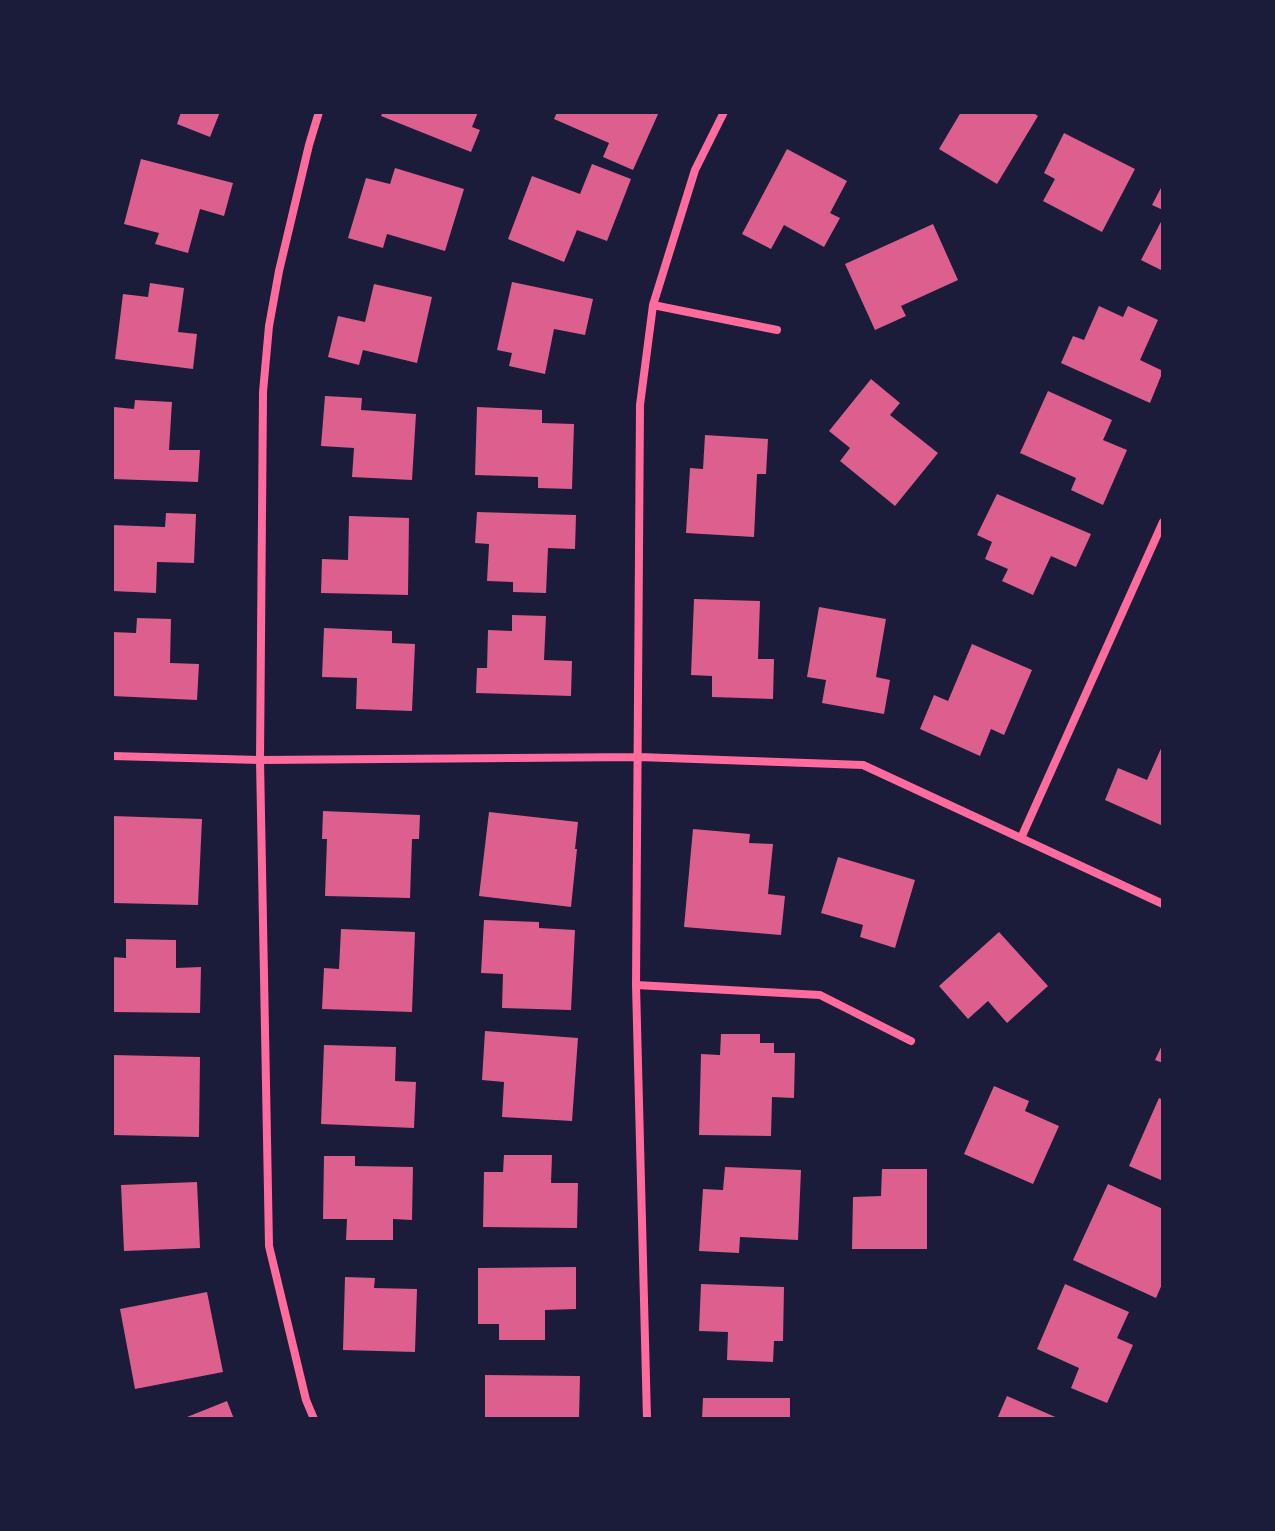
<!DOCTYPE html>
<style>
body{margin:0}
#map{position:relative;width:1275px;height:1531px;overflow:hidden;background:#1b1b3a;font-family:"PT Serif",serif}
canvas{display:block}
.frame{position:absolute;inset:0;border:114px solid #1b1b3a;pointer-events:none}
</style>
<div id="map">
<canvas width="1275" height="1531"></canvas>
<div class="frame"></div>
</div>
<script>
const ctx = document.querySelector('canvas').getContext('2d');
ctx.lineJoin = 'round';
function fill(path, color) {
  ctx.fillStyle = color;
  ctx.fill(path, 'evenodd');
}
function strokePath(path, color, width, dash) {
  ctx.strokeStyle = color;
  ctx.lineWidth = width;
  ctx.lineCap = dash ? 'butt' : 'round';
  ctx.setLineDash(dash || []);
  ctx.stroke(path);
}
const building = new Path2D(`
 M181,112h39l-10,25 -33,-13z
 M383,112h95l-6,15 8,3 -9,22 -90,-36z
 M557,112h102l-26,58 -30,-13 6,-14 -55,-24z
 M961,112h71l6,4 -41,68 -58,-35z
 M1064,133l71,36 -33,63 -59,-31 12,-22 -11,-6z
 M787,149l60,32 -17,32 10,5 -16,29 -40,-22 -13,24 -29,-15z
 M141,159l92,24 -9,33 -24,-7 -12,44 -33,-9 4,-11 -35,-9z
 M592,164l39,15 -24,62 -30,-11 -13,32 -56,-23 24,-63 48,18z
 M395,168l69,21 -19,62 -58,-17 -4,14 -35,-10 18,-60 24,6z
 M1163,184v26l-11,-5z
 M1163,218v53l-22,-11z
 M933,224l25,56 -57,26 5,10 -31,14 -30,-66z
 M512,282l81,17 -8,36 -31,-6 -9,45 -36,-8 3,-13 -15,-3z
 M150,283l34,5 -6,44 19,2 -4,35 -78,-10 8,-65 25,3z
 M374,284l58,13 -15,66 -54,-13 -4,15 -31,-8 10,-41 27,6z
 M1099,306l24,11 5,-11 30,14 -18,40 23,11 -13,32 -89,-40 12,-27 11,4z
 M871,379l29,24 -10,12 48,38 -43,53 -55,-45 10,-13 -21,-17z
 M1048,391l64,29 -9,20 24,10 -24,55 -32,-15 5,-12 -56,-25z
 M325,396l37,2 -1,12 55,4 -4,66 -60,-3 2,-29 -33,-2z
 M135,400l37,2 -3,48h31l-2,32 -86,-3 2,-72 20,2z
 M477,407l65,3v13l32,1 -2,65 -34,-1v-11l-63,-2z
 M705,435l63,4 -2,35h-9l-3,63 -68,-4 4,-65 13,1z
 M997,494l94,40 -15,33 -25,-11 -18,39 -31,-14 6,-12 -23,-10 7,-17 -15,-7z
 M477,512l99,3 -1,34 -27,-1 -2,45 -33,-1v-10l-26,-1 2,-37 -14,-1z
 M166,513l30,1 -2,49 -37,-1 -1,31 -44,-2v-66l53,2z
 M349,516l60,2 -1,77 -87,-2 1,-34 26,1z
 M694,599l66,2 -2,58h16l-1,40 -61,-2v-21l-21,-1z
 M819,607l67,12 -10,58 14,3 -6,34 -62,-11 4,-23 -19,-3z
 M512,615l34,1 -2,44 28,1 -1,35 -95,-3 1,-25h10l1,-38 24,1z
 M137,618l34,1 -1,44 29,1 -2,36 -85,-4v-64l24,1z
 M324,628l68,3v12l23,1 -3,67 -56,-2 1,-31 -35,-1z
 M972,644l60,26 -28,65 -13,-6 -11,27 -60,-27 14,-34 14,6z
 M1163,744v82l-58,-26 13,-32 29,12z
 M323,811l97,4 -1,24h-7l-2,59 -85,-2 2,-57h-5z
 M489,812l89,10 -3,27h2l-6,58 -92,-11z
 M112,816l90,3 -4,86 -86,-2 2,-56h-2z
 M693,829l57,5 -1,9 24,1 -5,50 17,2 -4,39 -97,-8z
 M838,857l77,23 -20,68 -35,-11 3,-12 -42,-12z
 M484,920l55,2v6l36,2 -4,80 -69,-2 1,-34 -22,-1z
 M341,929l74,3 -3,80 -90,-3 2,-41 15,1z
 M999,932l49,54 -41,37 -19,-22 -20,18 -29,-33z
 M126,939l50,1v28l25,-1 -1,46 -88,-1v-55l14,1z
 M485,1031l93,7 -6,83 -70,-4 2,-35 -22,-2z
 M721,1034h39v9h14v10h21l-1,45 -22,-1 -1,39 -72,-1 2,-81 19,1z
 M1163,1043v20l-8,-3z
 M324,1045l72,2 -1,34 21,1 -2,46 -93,-4z
 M112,1055l88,2 -1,80 -87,-2z
 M994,1086l35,15 -4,10 34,15 -26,58 -69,-30z
 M1159,1098l4,2v81l-34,-15z
 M504,1155h48l-1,28h27l-1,45 -94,-1 1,-55h19z
 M324,1156h31v10l58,1 -1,53 -19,-1v21h-47l1,-21h-24z
 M725,1167l76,3 -3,70 -58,-3 -1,16 -40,-2 4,-62 20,1z
 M882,1169h45v80h-75l1,-52 28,-1z
 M197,1182l3,66 -76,3 -3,-66z
 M1108,1184l55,25v73l-7,16 -83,-38z
 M576,1267v42l-31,1v30h-46v-16h-21v-56z
 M345,1277l30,1 -1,10 43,1 -2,63 -72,-2z
 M701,1284l83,3 -1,54h-9l-1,21 -46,-2 1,-28 -29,-1z
 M1065,1284l64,28 -12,26 16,7 -26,58 -36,-15 8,-20 -42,-19z
 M207,1292l16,80 -88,17 -15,-80z
 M485,1375l95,1 -1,43h-94z
 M1007,1396l53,23h-63z
 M703,1398h87v21h-88z
 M227,1401l7,18h-52z`);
const minor = new Path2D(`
 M653,305l124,25
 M112,756l148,4 379,-3 224,8 300,139
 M1021,838l142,-316
 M636,985l184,10 91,46
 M314,1419l-8,-19 -37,-154 -9,-486 3,-368 6,-66 10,-55 30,-126 10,-33
 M647,1419l-11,-434 4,-580 13,-100 42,-135 29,-58`);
fill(building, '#dd5f8e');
strokePath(minor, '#ff6b9d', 8);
</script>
